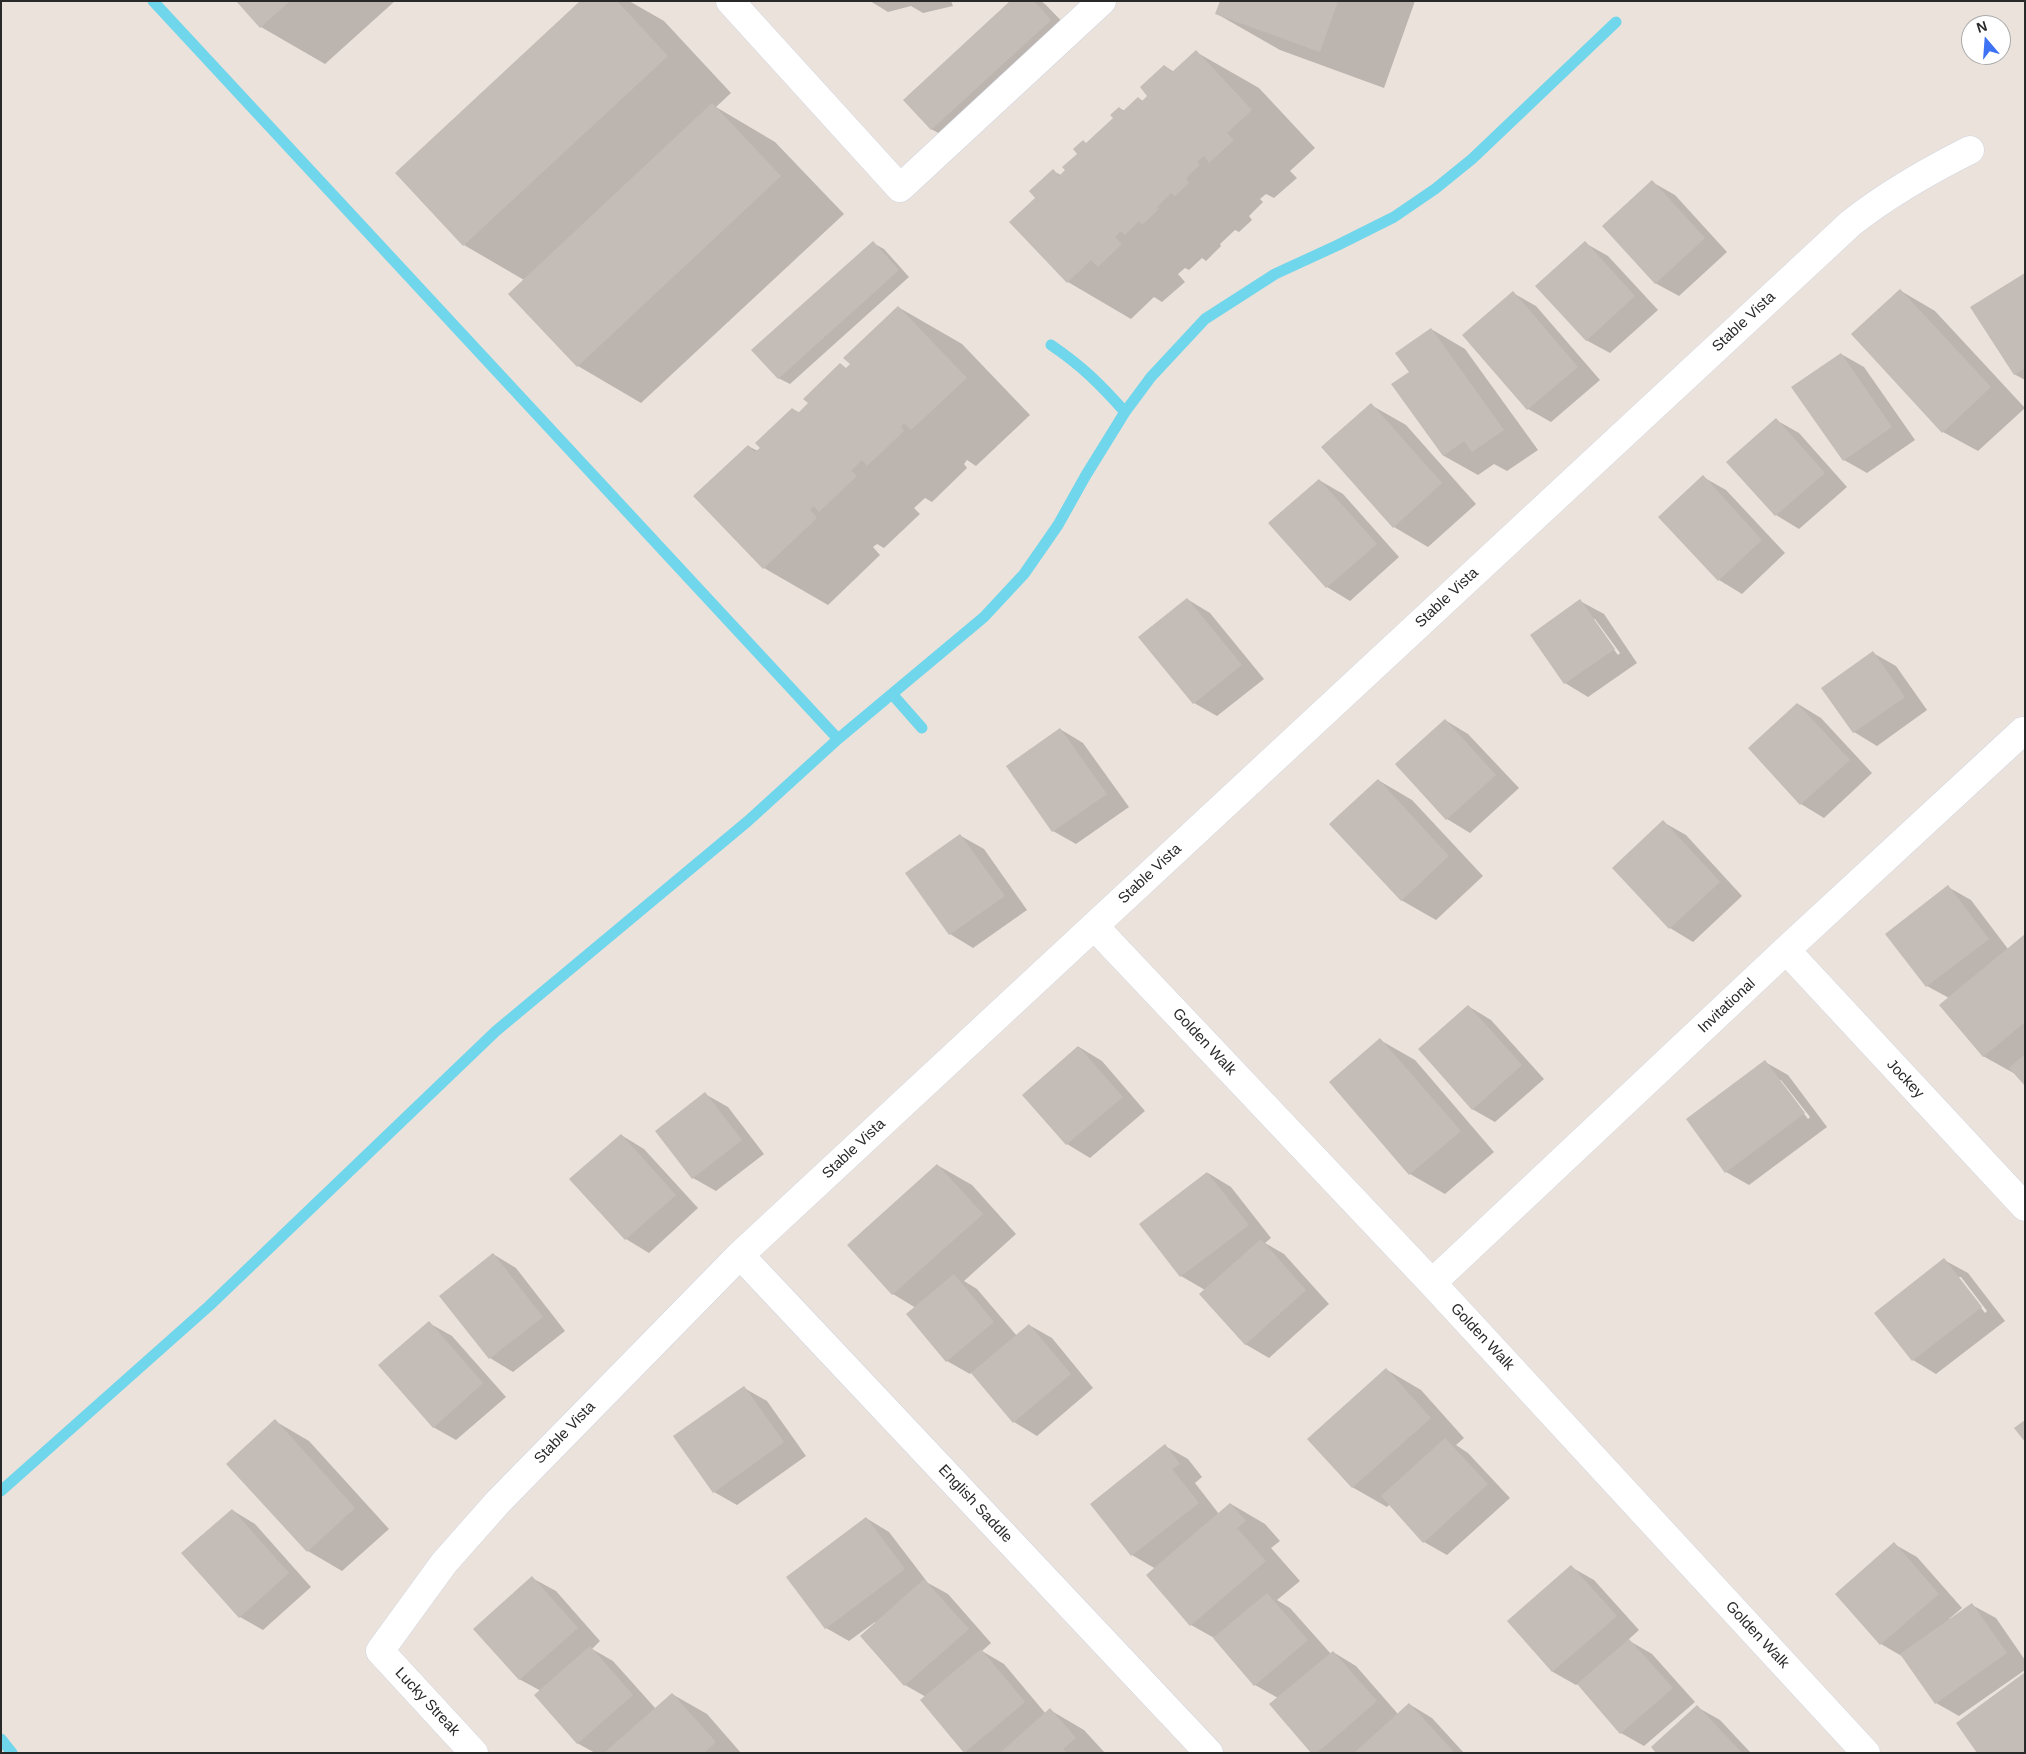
<!DOCTYPE html>
<style>
body{margin:0}
#map{position:relative;width:2026px;height:1754px;overflow:hidden;background:#ebe2db;font-family:Helvetica,sans-serif}
canvas{display:block}
.frame{position:absolute;inset:0;border:2px solid #292929;pointer-events:none}
.north{position:absolute;left:1961px;top:15px;width:50px;height:50px;box-sizing:border-box;background:#fff;border:1px solid #a9a9a9;border-radius:50%;rotate:342deg;font-size:14px;font-weight:700;line-height:20px;text-align:center;color:#292929}
.north::after{content:'';display:block;margin:auto;width:18px;height:22px;background:#3e72f5;clip-path:polygon(50% 0,100% 100%,50% 72%,0 100%)}
</style>
<div id="map">
<canvas width="2026" height="1754"></canvas>
<div class="frame"></div>
<div class="north">N</div>
</div>
<script>
const ctx = document.querySelector('canvas').getContext('2d');
ctx.lineJoin = 'round';
function fill(path, color) {
  ctx.fillStyle = color;
  ctx.fill(path, 'evenodd');
}
function strokePath(path, color, width, dash) {
  ctx.strokeStyle = color;
  ctx.lineWidth = width;
  ctx.lineCap = dash ? 'butt' : 'round';
  ctx.setLineDash(dash || []);
  ctx.stroke(path);
}
function label(font, color, halo, rows, align = 'center') {
  ctx.font = font + ' Helvetica,sans-serif';
  ctx.lineWidth = 4;
  ctx.setLineDash([]);
  ctx.textBaseline = 'middle';
  ctx.strokeStyle = halo;
  ctx.fillStyle = color;
  for (const [text, x, y, turn = 0] of rows) {
    ctx.save();
    ctx.translate(x, y);
    ctx.rotate((+turn || 0) * Math.PI / 180);
    ctx.textAlign = isNaN(turn) ? turn : align;
    if (halo) ctx.strokeText(text, 0, 0);
    ctx.fillText(text, 0, 0);
    ctx.restore();
  }
}
const shadow = new Path2D(`
 M238,1h157l-70,63 -64,-37z
 M582,1h47l35,20 67,72 -15,14 59,35 69,72 -203,189 -63,-37 -54,-86 -60,-35z
 M870,1h81l2,5 -30,7 -12,-7 -23,6z
 M1012,1h29l5,4 27,28 -118,109 -24,-13z
 M1221,1h194l-31,87 -104,-38 -63,-36z
 M1196,52l63,36 56,60 -25,23 7,7 -23,20 -8,-4 -6,5 3,3 -14,14 3,4 -13,12 -4,-2 -15,14 1,2 -15,15 -4,-3 -13,12 -4,-2 -7,6 7,8 -23,20 -8,-5 -23,22 -63,-37 -31,-84 16,-27 8,4 18,-21 4,-13 4,3 27,-26 5,-10 6,3 13,-13 5,3 6,-5 16,-30 9,6z
 M1652,182l23,13 52,57 -48,44 -24,-13z
 M873,243l11,6 25,28 -119,107 -12,-6z
 M1585,243l23,13 50,54 -48,43 -24,-13z
 M2025,274v106l-11,-6z
 M1901,291l34,20 90,97 -47,43 -35,-19z
 M1513,293l23,13 64,74 -49,42 -23,-13z
 M898,307l64,37 68,71 -54,51 -9,-6 -3,4 3,4 -35,34 -7,-4 -11,10 6,6 -36,34 -7,-4 -4,3 7,8 -52,50 -64,-37 -69,-72 53,-50 10,5 35,-42 7,4 41,-48 6,4z
 M1431,329l34,20 73,101 -31,21 -13,-7 -16,11 -34,-19 -34,-84z
 M1841,354l23,13 51,73 -48,33 -23,-13z
 M1371,405l35,20 70,79 -48,43 -34,-20z
 M1776,420l23,13 48,54 -48,42 -23,-14 -48,-53z
 M1703,477l23,13 59,63 -43,41 -23,-14z
 M1319,480l24,14 56,63 -49,44 -23,-14z
 M1187,599l23,14 54,66 -47,37 -23,-13z
 M1580,601l24,13 33,49 -49,34 -23,-14zM1592,619h3l25,34 -2,2z
 M1873,653l23,13 31,44 -50,36 -23,-14 -31,-44z
 M1798,704l23,14 51,55 -48,45 -23,-14 -51,-56z
 M1445,720l23,14 51,54 -49,45 -23,-14 -51,-54z
 M1060,729l23,14 46,64 -53,37 -23,-13z
 M1378,780l34,20 71,76 -47,44 -35,-20z
 M1663,822l23,13 56,61 -49,46 -23,-14 -56,-60z
 M961,836l23,13 43,61 -54,38 -23,-14 -43,-60z
 M1948,887l23,13 37,49 17,-13v148l-8,-9 -34,-19 -34,-58 -22,-12z
 M1468,1006l23,14 53,59 -49,43 -23,-13z
 M1380,1040l35,20 79,92 -49,42 -35,-20 -79,-92z
 M1079,1047l23,14 43,50 -55,47 -23,-14z
 M1765,1062l23,13 39,52 -78,58 -23,-13zM1778,1080h3l29,37 -2,2z
 M705,1094l23,13 36,47 -48,37 -23,-13z
 M621,1135l23,14 54,59 -49,45 -23,-14 -55,-60z
 M937,1165l35,20 44,49 -52,47 13,8 40,47 12,-11 23,13 41,50 -56,48 -23,-14 -42,-50 -2,2 -23,-13 -31,-53 -23,-14 -44,-49z
 M1208,1173l23,14 40,51 -6,5 19,11 45,50 -60,54 -24,-14 -40,-54 -24,-14z
 M493,1254l23,14 49,63 -52,41 -23,-14 -49,-62z
 M1944,1260l24,13 37,48 -69,53 -23,-14zM1958,1277h3l26,34 -2,2z
 M429,1323l23,13 54,61 -50,43 -23,-13z
 M1387,1370l34,20 43,48 -8,7 12,8 42,45 -63,57 -23,-13 -34,-38 -3,3 -35,-20z
 M744,1388l23,13 39,55 -69,49 -23,-13z
 M275,1421l34,20 80,88 -47,42 -34,-20z
 M1165,1446l23,13 14,18 -7,6 24,31 12,-10 34,20 15,17 -9,7 29,33 -23,19 13,8 41,46 2,-2 23,14 42,48 11,-10 23,14 32,35h-151l-35,-55 -23,-13 -39,-46 -25,-14 -35,-56 -24,-14z
 M232,1510l23,14 56,63 -48,43 -23,-13z
 M866,1518l23,14 39,51 20,11 43,49 -9,8 22,13 42,50 4,-4 34,20 21,23h-138l-41,-56 -21,-12 -30,-63 -26,19 -23,-13z
 M1894,1544l23,13 45,51 -13,11 1,1 22,-15 24,13 29,42v10l-66,46 -23,-13 -31,-45 -24,-14 -44,-50z
 M1571,1567l23,13 45,50 -11,10 24,14 43,48 -51,44 -23,-13 -43,-49 -2,1 -23,-13 -44,-50z
 M532,1578l24,13 44,50 -8,8 21,12 43,48 16,-15 35,20 34,39h-146l-18,-10 -36,-52 -22,-12z
 M2024,1675l1,78 -68,-30z
 M1697,1707l23,13 31,33h-93z`);
const stream = new Path2D(`
 M153,1l685,738
 M1051,345c31,21 49,39 74,67
 M892,694l30,34
 M1,1491l208,-185 287,-275 252,-210 90,-82 146,-122 40,-43 34,-49 28,-50 39,-63 26,-35 54,-58 70,-45 63,-29 56,-28 41,-28 37,-30 144,-137
 M1,1739l11,14`);
const building = new Path2D(`
 M236,1h54l-30,27z
 M580,1h37l51,55 -205,190 -68,-73z
 M1010,1h24l17,19 -120,110 -28,-30z
 M1220,1h118l-18,51 -105,-38z
 M1196,50l56,60 -25,23 7,7 -25,23 -5,-7 -7,6 3,3 -14,13 3,5 -14,13 -4,-3 -14,14 2,2 -17,16 -3,-4 -14,14 -4,-4 -6,6 7,7 -24,23 -7,-7 -24,23 -58,-61 26,-24 -6,-7 24,-22 6,7 6,-6 -3,-3 15,-13 -4,-5 10,-9 3,3 27,-25 -3,-3 9,-8 4,4 15,-14 4,4 5,-5 -7,-9 24,-22 8,7z
 M712,103l69,73 -204,191 -69,-73z
 M1652,180l53,58 -50,46 -53,-58z
 M873,241l26,29 -121,109 -27,-29z
 M1585,241l50,55 -49,45 -51,-55z
 M2025,273v95l-11,7 -44,-68z
 M1900,289l91,98 -49,46 -91,-99z
 M1513,291l65,76 -51,43 -65,-75z
 M898,306l69,72 -56,52 -7,-7 -3,4 3,4 -37,35 -5,-6 -11,11 6,5 -38,36 -5,-6 -4,4 7,8 -54,51 -70,-73 55,-51 7,7 5,-4 -5,-5 37,-35 6,5 10,-10 -5,-4 37,-36 6,5 4,-4 -7,-6z
 M1431,328l73,102 -32,22 -8,-11 -21,15 -52,-72 18,-12 -14,-19z
 M1841,353l51,74 -49,34 -52,-74z
 M1371,403l71,80 -49,45 -72,-81z
 M1776,418l49,55 -50,43 -49,-54z
 M1703,475l59,65 -44,41 -60,-64z
 M1319,479l58,65 -51,44 -58,-65z
 M1187,598l55,67 -49,39 -55,-67z
 M1580,599l35,50 -51,35 -34,-49z
 M1873,651l32,46 -52,36 -32,-45z
 M1797,703l53,57 -50,45 -52,-57z
 M1445,719l51,56 -50,45 -51,-56z
 M1060,728l47,66 -55,38 -46,-66z
 M1378,779l71,77 -48,45 -72,-77z
 M1663,820l57,62 -51,47 -57,-61z
 M960,834l45,62 -56,39 -44,-62z
 M1948,885l41,54 -63,48 -41,-53z
 M2025,934v88l-42,35 -44,-52z
 M1468,1005l54,60 -50,45 -54,-61z
 M1380,1038l81,93 -52,44 -80,-93z
 M1078,1046l45,51 -57,48 -44,-50z
 M2025,1054v32l-16,-18z
 M1765,1060l40,53 -80,60 -39,-54z
 M705,1092l37,48 -50,39 -37,-48z
 M621,1134l55,61 -51,45 -56,-61z
 M937,1164l46,50 -91,81 -45,-50z
 M1207,1172l42,53 -69,52 -41,-53z
 M1261,1239l45,51 -61,55 -46,-51z
 M493,1253l50,64 -54,42 -50,-63z
 M1944,1258l38,49 -70,54 -38,-48z
 M954,1274l40,48 -48,40 -40,-48z
 M429,1321l54,62 -50,45 -55,-63z
 M1029,1324l42,50 -58,49 -42,-50z
 M1386,1368l45,50 -79,70 -45,-49z
 M744,1386l40,56 -71,51 -40,-57z
 M275,1419l80,89 -48,44 -81,-88z
 M2025,1420v22l-11,-14z
 M1445,1438l43,46 -65,59 -42,-47z
 M1165,1444l15,20 -8,5 27,34 -68,53 -41,-52z
 M1230,1503l16,18 -9,7 29,33 -76,65 -44,-51z
 M232,1509l57,64 -50,45 -58,-65z
 M866,1517l39,52 -80,60 -39,-52z
 M1894,1542l45,52 -59,51 -45,-51z
 M1571,1565l46,51 -65,56 -45,-51z
 M532,1576l46,52 -59,52 -46,-51z
 M924,1579l45,50 -65,57 -44,-50z
 M1267,1593l41,47 -54,46 -41,-48z
 M1972,1603l35,50 -72,51 -35,-50z
 M1629,1639l44,49 -53,46 -43,-50z
 M590,1646l43,49 -56,49 -43,-49z
 M981,1649l44,53 -61,51 -44,-53z
 M1333,1651l44,50 -60,52h-6l-42,-49z
 M2024,1673l1,80h-48l-21,-30z
 M672,1693l44,49 -12,11h-100z
 M1409,1703l44,48 -3,2h-96z
 M1697,1705l44,47 -1,1h-84l-5,-6z
 M1050,1708l26,30 -13,11 4,4h-67z`);
const minor = new Path2D(`
 M730,1l170,187 202,-187
 M1094,926l338,357 434,470
 M1786,950l239,257
 M740,1255l469,498
 M1432,1283l354,-333 237,-219
 M474,1753l-94,-102 64,-88 54,-61 242,-247 1111,-1032c37,-29 77,-52 119,-73`);
const streetNames = [
 ["Stable Vista",1744,322,-43],
 ["Stable Vista",1447,598,-43],
 ["Stable Vista",1150,874,-43],
 ["Invitational",1727,1006,-43],
 ["Golden Walk",1204,1042,47],
 ["Jockey",1905,1079,47],
 ["Stable Vista",854,1149,-43],
 ["Golden Walk",1482,1337,47],
 ["Stable Vista",565,1433,-46],
 ["English Saddle",975,1504,47],
 ["Golden Walk",1757,1635,47],
 ["Lucky Streak",427,1702,47]
];
fill(shadow, '#0003');
strokePath(stream, '#70d6eb', 11);
fill(building, '#c3bcb7');
strokePath(minor, '#d0d5e1', 29);
strokePath(minor, '#fff', 28);
label('15px', '#292929', '#fff', streetNames);
</script>
